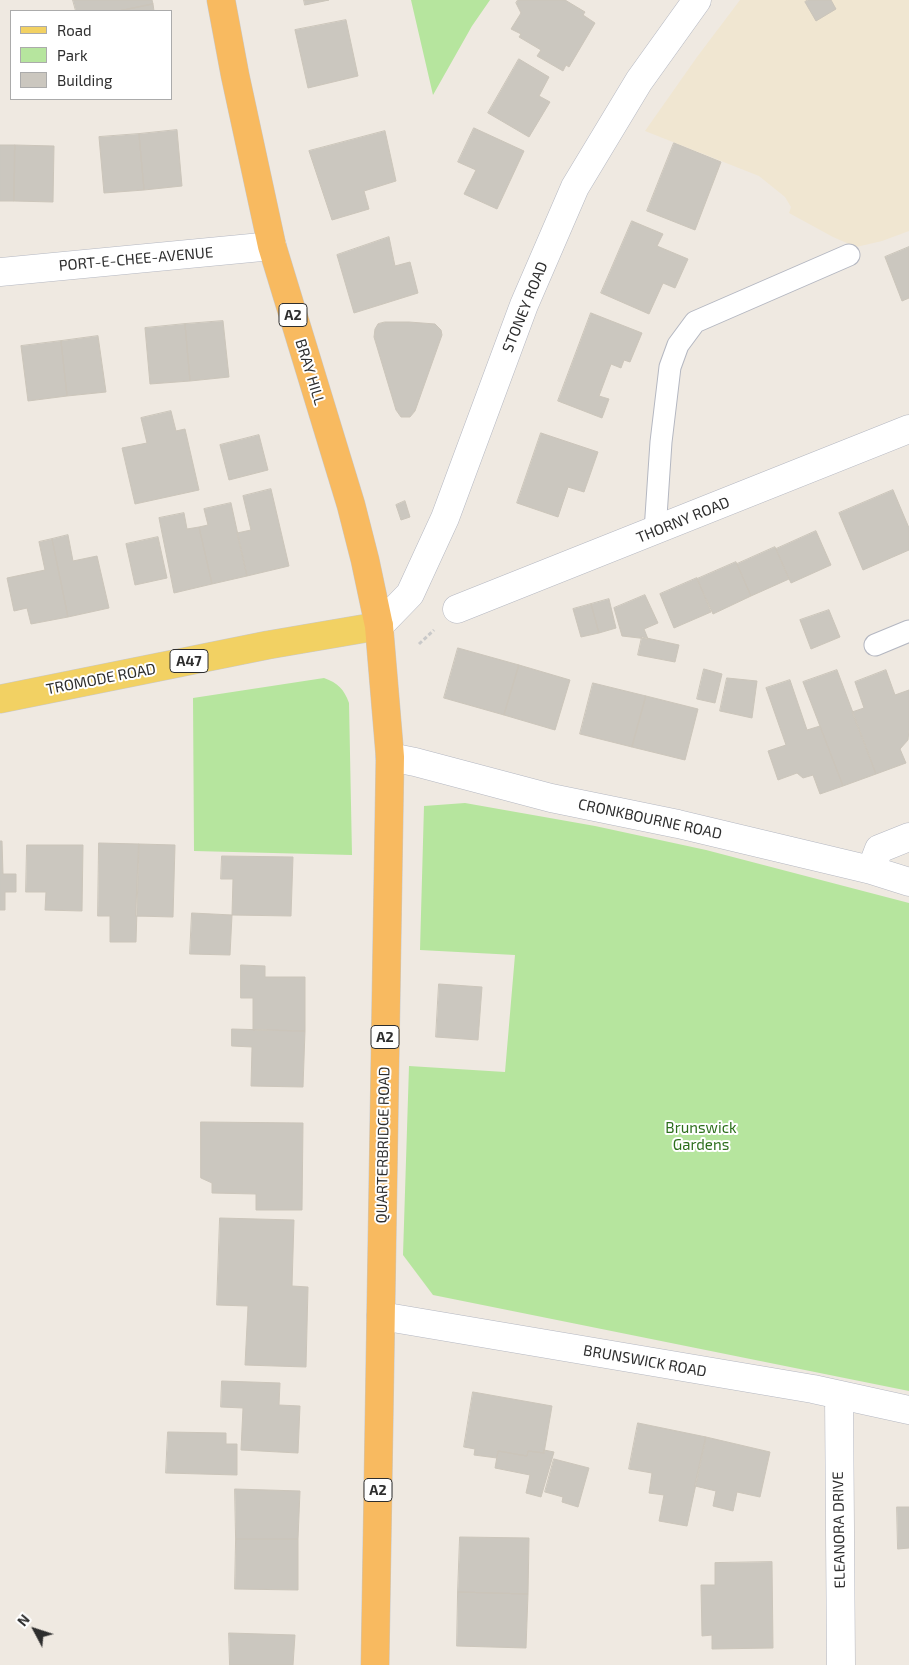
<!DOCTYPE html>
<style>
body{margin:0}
#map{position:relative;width:909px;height:1665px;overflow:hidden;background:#efe9e1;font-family:"Exo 2",sans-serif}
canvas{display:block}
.legend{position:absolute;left:10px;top:10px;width:162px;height:90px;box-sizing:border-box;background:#fff;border:1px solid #ababab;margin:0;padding:6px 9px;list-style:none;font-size:15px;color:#2e2e2e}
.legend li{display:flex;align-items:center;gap:10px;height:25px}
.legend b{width:25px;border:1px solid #ababab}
.north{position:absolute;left:10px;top:1605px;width:50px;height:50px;-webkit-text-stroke:4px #fff;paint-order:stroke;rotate:310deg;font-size:14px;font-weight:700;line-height:20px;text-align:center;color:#2e2e2e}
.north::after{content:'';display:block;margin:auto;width:18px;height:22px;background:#2e2e2e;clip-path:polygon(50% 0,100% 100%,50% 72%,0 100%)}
</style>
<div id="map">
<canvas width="909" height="1665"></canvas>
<ul class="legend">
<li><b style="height:6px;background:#f2d163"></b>Road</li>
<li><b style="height:14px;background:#b6e59e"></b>Park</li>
<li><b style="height:14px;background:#cbc7bf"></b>Building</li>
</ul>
<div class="north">N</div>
</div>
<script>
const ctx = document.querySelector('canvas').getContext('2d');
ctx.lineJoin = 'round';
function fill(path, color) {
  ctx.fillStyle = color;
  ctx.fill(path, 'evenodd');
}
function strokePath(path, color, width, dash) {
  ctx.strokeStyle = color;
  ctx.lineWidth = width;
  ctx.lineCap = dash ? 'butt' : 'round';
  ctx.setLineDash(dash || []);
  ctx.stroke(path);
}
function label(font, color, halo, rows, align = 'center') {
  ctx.font = font + ' "Exo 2",sans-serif';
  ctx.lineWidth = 4;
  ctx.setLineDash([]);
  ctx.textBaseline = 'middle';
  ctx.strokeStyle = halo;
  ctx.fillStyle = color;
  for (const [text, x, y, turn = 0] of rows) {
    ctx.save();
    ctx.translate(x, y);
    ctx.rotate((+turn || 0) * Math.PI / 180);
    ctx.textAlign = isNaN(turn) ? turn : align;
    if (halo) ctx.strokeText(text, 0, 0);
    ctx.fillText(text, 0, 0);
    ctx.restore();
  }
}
const education = new Path2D(`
 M740,0h169v231l-27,10 -26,6 -23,-10 -44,-24 2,-6 -6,-10 -26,-21 -114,-45 52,-74z`);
const green = new Path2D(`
 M411,0h79l-18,26 -39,69z
 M324,678c14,5 20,11 25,25l3,152 -158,-4 -1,-153z
 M465,803l130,23 111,24 203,53v488l-476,-96 -30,-40 6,-189 96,6 10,-117 -95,-5 4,-144z`);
const building = new Path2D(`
 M73,0h79l1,4 -34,7h-43z
 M304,0h25l-24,5z
 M518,0h47l20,12 -2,3 12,8 -26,44 -3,-2 -3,6 -26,-15 4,-6 -22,-13 2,-3 -10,-5 10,-16 -5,-10z
 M808,0h23l5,9 -20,12 -11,-19z
 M153,4l1,7h-35z
 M346,20l12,56 -50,12 -13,-58z
 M519,59l30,18 -10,19 11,6 -21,35 -41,-24z
 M474,128l50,23 -27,58 -33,-15 12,-24 -18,-8z
 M177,130l5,56 -38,4 -5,-56z
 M385,131l11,50 -32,10 5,18 -37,11 -23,-69z
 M139,134l5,56 -40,3 -5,-56z
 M674,143l47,19 -26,68 -48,-19z
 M0,145h15l-1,56h-14z
 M15,145l39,1 -1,56 -39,-1z
 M632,221l31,13 -6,12 31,13 -13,29 -12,-5 -14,31 -48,-21z
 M389,237l6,29 15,-4 8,31 -64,20 -17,-58z
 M909,247v51l-7,3 -17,-44z
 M591,313l51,20 -12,29 -6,-2 -3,8 -10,-4 -12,32 10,3 -7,19 -44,-17z
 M223,321l6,56 -39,4 -5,-57z
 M385,322h24l26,2 6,6 1,5 -27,76 -5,6h-9l-5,-7 -22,-73 1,-8 3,-5z
 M185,324l5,57 -40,3 -5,-56z
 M98,336l8,56 -39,4 -6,-55z
 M61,341l6,55 -39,5 -7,-55z
 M171,411l5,20 9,-2 14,61 -64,14 -13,-56 25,-5 -6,-25z
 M541,433l57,19 -14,40 -16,-5 -10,30 -41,-14z
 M259,435l9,35 -39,10 -9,-35z
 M271,489l18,77 -42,10 -10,-43 14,-3 -8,-34z
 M893,490l16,38v22l-46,20 -24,-57z
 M405,501l5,16 -9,3 -5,-15z
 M231,503l16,73 -35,8 -13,-57 9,-2 -4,-16z
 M184,513l3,16 12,-2 13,57 -38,9 -15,-75z
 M816,531l15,34 -40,18 -15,-34z
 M68,535l5,26 24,-5 12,52 -41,9 -16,-78z
 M158,537l9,41 -32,7 -9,-41z
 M52,539l16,78 -37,7 -4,-16 -13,3 -7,-33 38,-8 -6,-28z
 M775,547l14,32 -38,17 -14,-32z
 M736,562l15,34 -38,18 -16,-35z
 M697,578l14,34 -37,16 -14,-34z
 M645,595l13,28 -14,6 4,10 -26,-3 -8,-28z
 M609,599l7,29 -17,5 -8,-29z
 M591,604l8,29 -18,4 -8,-28z
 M829,610l11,27 -29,12 -11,-29z
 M642,637l37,8 -4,17 -37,-7z
 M458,648l61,17 -15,50 -60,-17z
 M519,665l51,15 -15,50 -51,-15z
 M704,669l18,5 -7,29 -18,-4z
 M837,670l39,104 -33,12 -40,-104z
 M886,670l9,25 14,-5v40l-1,10 -8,9 6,14 -30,11 -24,-62 12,-4 -9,-26z
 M727,678l30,3 -5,37 -32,-7z
 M790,680l17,50 13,-4 23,60 -23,8 -7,-19 -10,3 -6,-5 -19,7 -10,-29 18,-6 -20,-57z
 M593,683l53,13 -14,51 -52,-13z
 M646,696l52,13 -13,51 -53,-13z
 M0,841h2l1,33h13v18h-11v18h-5z
 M99,843l40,1 -3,98h-26v-26h-12z
 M139,844l36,1 -2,72 -37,-1z
 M27,845h56l-1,66 -37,-1 1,-18h-20z
 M222,856l71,1 -2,59 -59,-1 1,-36h-12z
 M192,913l40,2 -2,40 -40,-1z
 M241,965l24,1v11h40v54l-52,-1v-32h-12z
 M439,984l43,3 -4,53 -42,-3z
 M232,1029l73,2 -2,56 -52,-1 1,-39 -20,-1z
 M201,1122l102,1 -1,87h-46v-16l-44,-1v-10l-11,-5z
 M220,1218l74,2 -2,66 16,1 -2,80 -61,-2 3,-59 -31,-1z
 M222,1381l58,2 -1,22 21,1 -2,47 -57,-3 2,-42 -22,-1z
 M473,1392l79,14 -8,47 -16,-2 -1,5 -29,-5 -1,7 -23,-3 1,-6 -11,-2z
 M638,1423l68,14 -19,89 -28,-5 5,-26 -15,-2 3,-20 -23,-4z
 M168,1432l58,1v11h11v31l-71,-2z
 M706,1437l64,15 -10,45 -23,-5 -4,19 -20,-5 3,-15 -21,-5z
 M544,1450l10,2 -13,45 -15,-4 4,-18 -35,-7 3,-17 29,5 1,-5 16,2z
 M554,1459l35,9 -11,39 -16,-5 1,-5 -18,-5z
 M235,1489l65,2 -2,48h-62z
 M897,1507h12v41l-11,1z
 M460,1537l69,1 -1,56 -70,-2z
 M236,1539h62v51l-63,-1z
 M772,1562l1,86 -61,1v-14l-10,1 -1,-51h14v-22z
 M458,1592l70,2 -2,54 -69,-2z
 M229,1633l66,2 -2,30h-63z`);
const path = new Path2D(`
 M419,644l15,-14`);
const service = new Path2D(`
 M655,531l6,-89 9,-75 8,-22 17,-23 154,-67
 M875,645l34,-14`);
const minor = new Path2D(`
 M0,272l272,-26
 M457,609l452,-180
 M390,757l25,5 136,36 127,26 193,46 38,12
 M871,870l8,-21 30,-12
 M381,1316l432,73 96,21
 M839,1395l2,270`);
const tertiary = new Path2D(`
 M379,626l31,-32 35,-76 79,-213 51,-118 64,-106 58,-81`);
const primary = new Path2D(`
 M0,699l268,-54 111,-19`);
const trunk = new Path2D(`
 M221,0l14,75 37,171 79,259 14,55 14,66 11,131 -15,908`);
const shields = [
 [293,315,28],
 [189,661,38],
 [385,1037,28],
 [378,1490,28]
];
const shieldNames = [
 ["A2",293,315],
 ["A47",189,661],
 ["A2",385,1037],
 ["A2",378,1490]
];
const streetNames = [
 ["PORT-E-CHEE-AVENUE",136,259,-5],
 ["STONEY ROAD",525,307,-68],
 ["BRAY HILL",310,372,73],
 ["THORNY ROAD",683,520,-22],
 ["TROMODE ROAD",101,679,-11],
 ["CRONKBOURNE ROAD",650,819,12],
 ["QUARTERBRIDGE ROAD",383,1145,-89],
 ["BRUNSWICK ROAD",645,1361,10],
 ["ELEANORA DRIVE",839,1530,-91]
];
const parkNames = [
 ["Brunswick",701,1128],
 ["Gardens",701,1145]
];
fill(education, '#f0e6d1');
fill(green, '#b6e59e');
fill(building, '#cbc7bf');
strokePath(building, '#cbc5ba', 1);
strokePath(service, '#b4b7c1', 23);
strokePath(minor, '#b4b7c1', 29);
strokePath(tertiary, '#b4b7c1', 29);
strokePath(primary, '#c9c9c9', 29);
strokePath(trunk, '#c9c9c9', 29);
strokePath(path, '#c9c9c9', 3, [4, 2.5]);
strokePath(service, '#fff', 21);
strokePath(minor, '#fff', 28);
strokePath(tertiary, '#fff', 28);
strokePath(primary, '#f2d163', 28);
strokePath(trunk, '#f8ba60', 28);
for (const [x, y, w] of shields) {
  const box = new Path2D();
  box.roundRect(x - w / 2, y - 11.5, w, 23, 4);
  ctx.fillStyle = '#fff';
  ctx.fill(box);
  strokePath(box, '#2e2e2e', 1);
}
label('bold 14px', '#2e2e2e', null, shieldNames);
label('15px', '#2e2e2e', '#fff', streetNames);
label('15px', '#2c6e1b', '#fff', parkNames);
</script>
